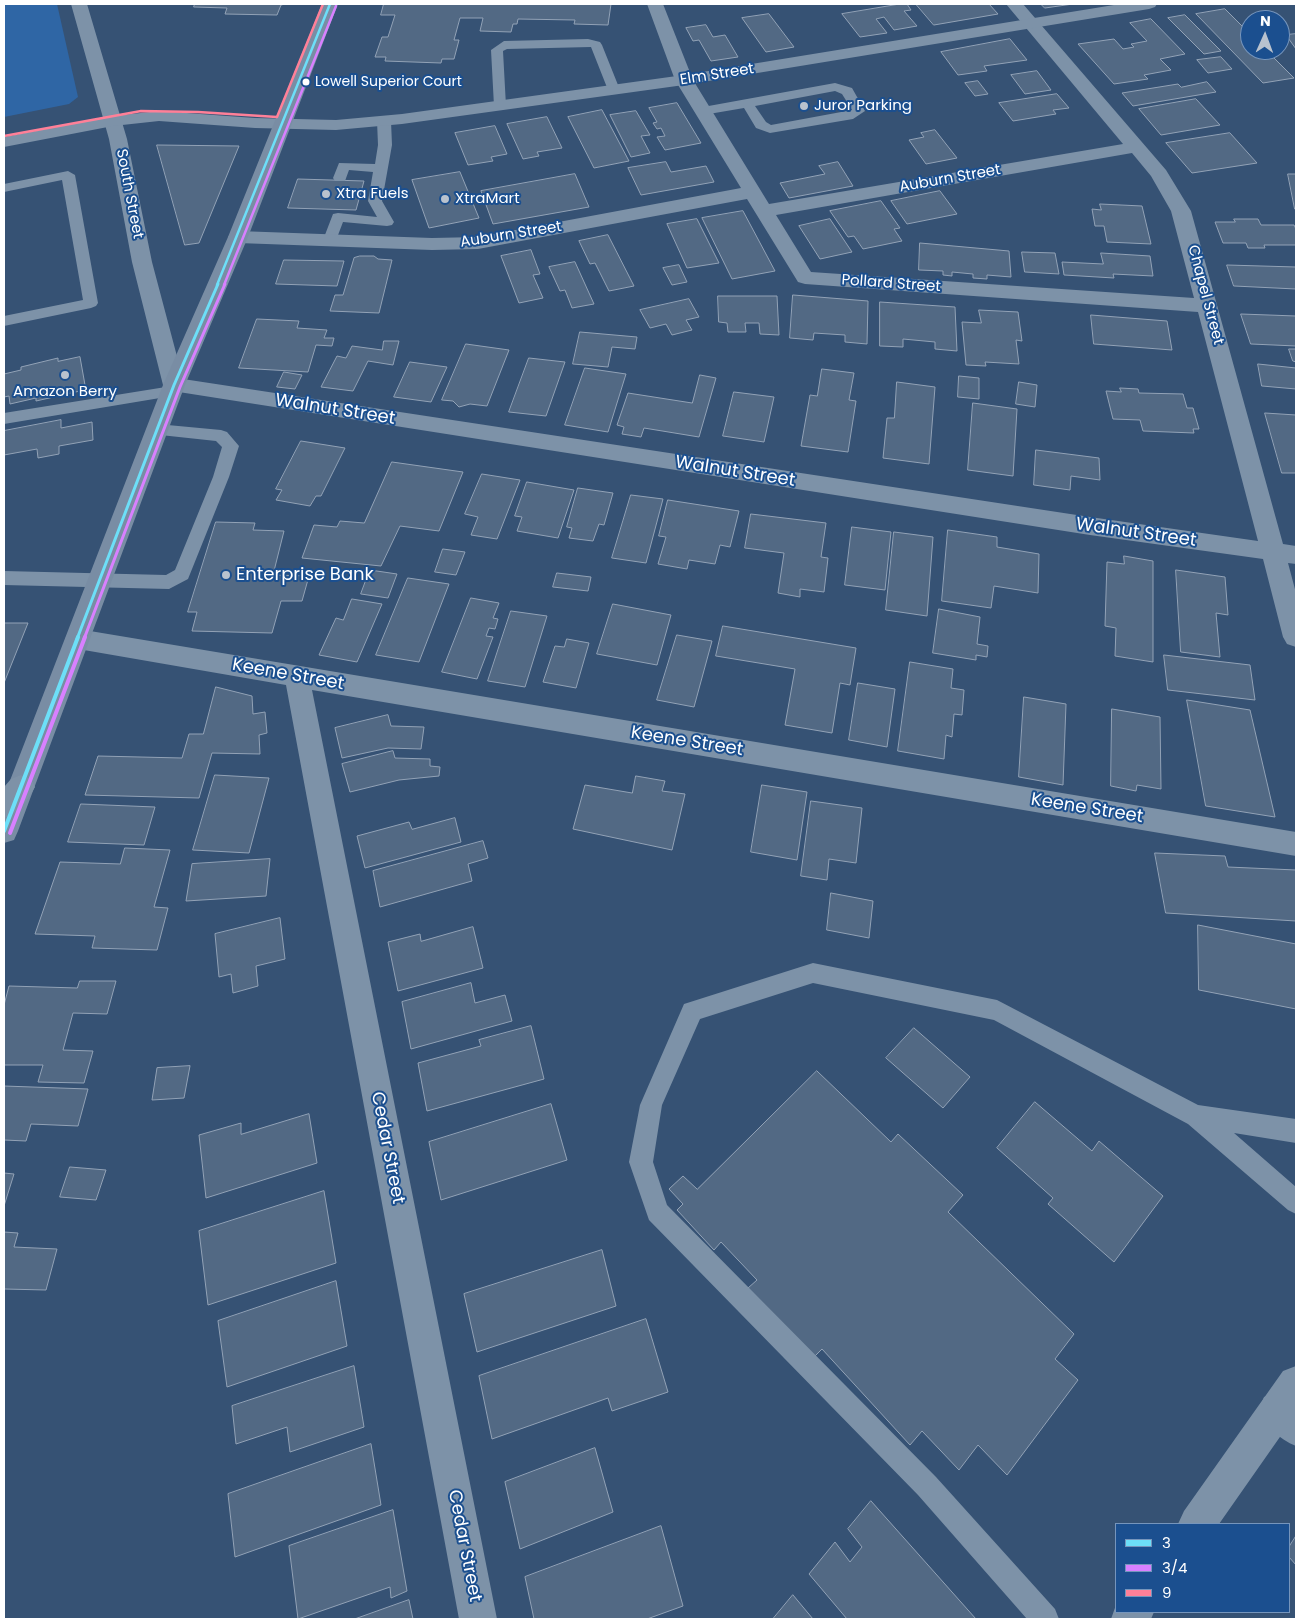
<!DOCTYPE html>
<style>
body{margin:0}
#map{position:relative;width:1300px;height:1623px;overflow:hidden;background:#365274;font-family:Poppins,sans-serif}
canvas{display:block}
.frame{position:absolute;inset:0;border:5px solid #fff;pointer-events:none}
.legend{position:absolute;left:1115px;top:1523px;width:175px;height:90px;box-sizing:border-box;background:#1b4f8f;border:1px solid #7695bc;margin:0;padding:6px 9px;list-style:none;font-size:15px;color:#fff}
.legend li{display:flex;align-items:center;gap:10px;height:25px}
.legend b{width:25px;border:1px solid #7695bc}
.north{position:absolute;left:1240px;top:10px;width:50px;height:50px;box-sizing:border-box;background:#1b4f8f;border:1px solid #7695bc;border-radius:50%;rotate:2deg;font-size:14px;font-weight:700;line-height:20px;text-align:center;color:#fff}
.north::after{content:'';display:block;margin:auto;width:18px;height:22px;background:#b9c2ce;clip-path:polygon(50% 0,100% 100%,50% 72%,0 100%)}
</style>
<div id="map">
<canvas width="1300" height="1623"></canvas>
<div class="frame"></div>
<ul class="legend">
<li><b style="height:6px;background:#6ddff8"></b>3</li>
<li><b style="height:6px;background:#d880ff"></b>3/4</li>
<li><b style="height:6px;background:#ff8098"></b>9</li>
</ul>
<div class="north">N</div>
</div>
<script>
const ctx = document.querySelector('canvas').getContext('2d');
ctx.lineJoin = 'round';
function fill(path, color) {
  ctx.fillStyle = color;
  ctx.fill(path, 'evenodd');
}
function strokePath(path, color, width, dash) {
  ctx.strokeStyle = color;
  ctx.lineWidth = width;
  ctx.lineCap = dash ? 'butt' : 'round';
  ctx.setLineDash(dash || []);
  ctx.stroke(path);
}
function label(font, color, halo, rows, align = 'center') {
  ctx.font = font + ' Poppins,sans-serif';
  ctx.lineWidth = 4;
  ctx.setLineDash([]);
  ctx.textBaseline = 'middle';
  ctx.strokeStyle = halo;
  ctx.fillStyle = color;
  for (const [text, x, y, turn = 0] of rows) {
    ctx.save();
    ctx.translate(x, y);
    ctx.rotate((+turn || 0) * Math.PI / 180);
    ctx.textAlign = isNaN(turn) ? turn : align;
    if (halo) ctx.strokeText(text, 0, 0);
    ctx.fillText(text, 0, 0);
    ctx.restore();
  }
}
const green = new Path2D(`
 M4,4h53l21,93 -9,7 -65,13z`);
const building = new Path2D(`
 M195,4h90l-4,1 -4,10 -52,-1 2,-6 -33,-1z
 M384,4h227l-3,21 -34,-1 1,-4 -57,-1 -1,5h-4l-2,8 -31,-1 3,-13h-23l-6,22h5l-5,19h-12l-1,4 -56,-2 1,-4h-11l7,-20h6l7,-22h-14z
 M900,4h7l4,6 -7,1 13,15 -23,4 -10,-13 -8,2 11,14 -27,4 -18,-23z
 M916,4h73l9,10 -64,11z
 M1041,4h32l-28,4z
 M1225,9l25,25v16h16l28,28 -31,5 -67,-69z
 M769,14l25,33 -28,5 -24,-34z
 M1185,15l36,36 -17,3 -36,-36z
 M1151,19l34,35 -25,5 11,11 -27,5 4,4 -34,5 -36,-40 36,-5 9,10 11,-2 -3,-3 16,-3 -17,-18z
 M706,25l7,12 12,-2 13,22 -27,4 -12,-21 -6,1 -7,-13z
 M1296,34v15l-10,-14z
 M1010,39l17,21 -43,6 3,5 -29,4 -17,-23z
 M1221,57l11,12 -24,4 -11,-13z
 M1037,71l14,19 -26,4 -14,-19z
 M978,81l10,13 -13,2 -10,-13z
 M1207,82l9,10 -83,14 -11,-13 56,-9 3,3z
 M1057,94l12,14 -16,2 3,4 -43,7 -14,-18z
 M1196,99l24,26 -59,10 -22,-26z
 M677,103l24,40 -36,7 -8,-13 8,-1 -4,-8 -4,1 -4,-6 4,-1 -8,-14z
 M602,110l27,51 -35,7 -26,-51z
 M636,111l14,24 -9,1 9,17 -19,4 -21,-42z
 M547,117l15,31 -25,4 2,4 -16,3 -16,-35z
 M495,126l12,28 -16,3 2,4 -25,4 -13,-32z
 M935,130l22,28 -31,6 -17,-24 15,-3 -3,-4z
 M1230,133l27,30 -65,10 -26,-30z
 M157,145l82,1 -40,97 -14,2z
 M666,162l5,10 35,-6 8,16 -73,13 -13,-27z
 M838,162l15,24 -64,12 -9,-15 45,-9 -6,-8z
 M460,172l19,46 -50,10 -17,-48z
 M575,174l14,33 -96,17 -12,-33z
 M1288,174h8v35h-1z
 M298,179l66,2 -8,29 -68,-2z
 M940,191l17,23 -50,10 -16,-23z
 M881,201l19,27 -6,1 8,12 -39,8 -9,-13 -6,1 -18,-26z
 M1100,204l42,2 9,38 -44,-2 -3,-16h-9l-3,-17 9,1z
 M743,211l32,60 -43,8 -30,-61z
 M697,219l22,44 -32,5 -20,-44z
 M830,219l22,33 -32,7 -21,-33z
 M1234,219h24l3,6h33l2,4v16h-32l1,3h-17l-2,-5h-23l-8,-21h20z
 M608,235l26,51 -25,5 -14,-28 -5,1 -11,-23z
 M920,243l89,8 2,26 -24,-2v4l-14,-1v-4l-21,-2v4l-9,-1v-4l-24,-1z
 M531,250l9,24 -7,1 10,23 -24,5 -18,-47z
 M1022,252l33,1 4,21 -34,-2z
 M1101,253l49,3 3,20 -40,-2 1,4 -50,-3 -2,-13 41,2z
 M360,256h14l4,3 14,1 -13,53 -49,-2 5,-16h8l11,-37z
 M284,260l60,1 -7,25 -61,-2z
 M575,262l19,42 -22,4 -7,-18 -5,1 -11,-24z
 M679,265l8,17 -15,3 -9,-17z
 M1227,265l69,2v22l-62,-3z
 M793,295l75,6 -1,43 -22,-2v-7l-31,-2 -1,7 -23,-2z
 M718,296h59l2,39 -19,-1 -1,-11h-14l1,9h-18l-1,-9 -8,-1z
 M689,299l10,18 -13,3 6,10 -20,5 -6,-11 -16,4 -10,-18z
 M880,302l75,5 2,44 -22,-2v-7l-32,-3v8l-23,-1z
 M979,310l39,2 4,29 -6,-1 3,24 -34,-2 1,4 -20,-1 -4,-43 19,1z
 M1241,314l55,2v30l-45,-2z
 M1091,315l76,6 5,29 -78,-6z
 M257,319l42,2 -2,7 30,2 -3,8h10l-2,8 -16,-1 -8,27 -69,-4z
 M580,332l57,5 -2,12 -23,-2 -4,20 -35,-3z
 M384,341h15l-6,24 -25,-4 -15,30 -32,-4 16,-31 9,2 6,-12 30,4z
 M466,344l43,6 -22,56 -17,-2 -11,3 -6,-6 -11,-1z
 M1289,349h7v13l-3,-1z
 M80,357l5,28 -6,2 1,4 -44,10v-3l-26,6 -1,-8 -5,1v-23l17,-4v-3l37,-9v3z
 M529,358l36,4 -19,54 -37,-4z
 M410,362l37,5 -16,35 -37,-5z
 M1258,364l38,4v21l-34,-3z
 M585,368l41,6 -18,58 -43,-7z
 M822,369l32,4 -5,27 7,1 -8,51 -47,-6 9,-51 7,1z
 M284,372l18,3 -7,14 -18,-2z
 M700,375l16,3 -17,59 -55,-9 -3,9 -19,-3 2,-7 -7,-2 11,-32 64,10z
 M959,376l20,2v21l-21,-2z
 M897,382l38,5 -6,77 -46,-6 4,-40h7z
 M1019,382l18,3 -2,22 -19,-3z
 M1120,388l18,1 1,4 44,1 4,14h6l6,21h-6l1,4 -51,-2 -3,-11 -27,-1 -7,-28 15,1z
 M734,392l40,5 -10,45 -41,-6z
 M973,403l44,6 -4,67 -45,-6z
 M1265,413l31,2v58h-14z
 M61,420v8l31,-6 1,18 -34,6v8l-21,4 -1,-9 -33,6v-24z
 M301,441l44,7 -24,48h-5l-6,10 -34,-6 6,-10 -6,-1z
 M1036,450l63,8 1,22 -29,-4 -1,14 -36,-5z
 M392,462l71,10 -24,59 -39,-5 -19,40 -79,-8 12,-33 23,2 3,-6 24,2z
 M482,474l38,6 -23,59 -26,-4 7,-18 -13,-3z
 M527,482l47,8 -16,48 -41,-7 5,-14 -7,-1z
 M578,488l35,5 -9,32 -5,-1 -6,17 -24,-3 3,-10 -5,-1z
 M631,495l32,4 -17,64 -34,-5z
 M668,500l71,11 -9,36 -10,-2 -5,19 -26,-4 -2,9 -29,-5 8,-27 -7,-1z
 M751,514l75,9 -5,34 7,1 -4,34 -24,-3v8l-22,-4 6,-40 -39,-5z
 M216,522l39,1 -2,7 31,1 -11,44 36,1 -7,25h-21l-9,32 -80,-2 5,-19h-9z
 M852,527l39,5 -6,58 -40,-5z
 M948,530l49,7v10l42,7 -1,39 -44,-7 -3,22 -49,-7z
 M894,532l39,5 -6,79 -41,-6z
 M443,549l22,3 -9,23 -21,-3z
 M1124,556l29,5v101l-38,-6 1,-28 -11,-2 2,-64 17,2z
 M370,570l27,4 -9,24 -27,-4z
 M1176,570l49,7 3,38 -12,-2 4,44 -39,-5z
 M557,573l34,4 -3,14 -35,-4z
 M408,578l41,6 -30,78 -43,-7z
 M471,598l28,5 -6,15 5,1 -3,10 -6,-1 -3,8 7,1 -16,42 -35,-7z
 M352,599l30,5 -25,58 -38,-7 17,-37 7,2z
 M613,604l58,11 -14,50 -60,-11z
 M939,609l41,8 -3,27 11,2 -1,11 -11,-2v5l-43,-7z
 M511,611l36,5 -22,71 -37,-6z
 M4,623h24l-24,60z
 M723,626l133,22 -6,37 -10,-2 -8,50 -47,-8 10,-56 -79,-13z
 M677,635l35,6 -18,66 -37,-7z
 M567,639l22,4 -13,45 -33,-6 12,-36 9,1z
 M1164,655l86,10 5,35 -87,-10z
 M910,662l43,7 -2,19 13,2 -2,25 -8,-1 -2,23 -6,-2 -2,24 -46,-8z
 M858,683l37,6 -8,58 -38,-7z
 M216,687l36,9 1,18 12,-2 2,21 -8,2 1,19 -48,-1 -13,45 -114,-3 13,-39 84,2 7,-24h14z
 M1024,697l42,7 -3,81 -44,-8z
 M1187,700l63,10 25,107 -69,-11z
 M1112,709l48,8 1,72 -24,-4 -1,6 -25,-5z
 M388,715l3,11 33,1 -3,22 -33,-1 -46,10 -7,-30z
 M393,751l2,7 35,1v7l10,1 -1,9 -40,4 -49,12 -8,-28z
 M215,775l54,3 -20,75 -56,-3z
 M636,776l29,5 -3,10 23,3 -13,56 -99,-21 12,-44 47,8z
 M762,785l45,7 -10,68 -46,-8z
 M811,801l51,7 -6,55 -27,-4 -2,21 -26,-4z
 M81,804l74,3 -11,38 -76,-3z
 M455,818l6,24 -96,26 -8,-32 52,-14 3,7z
 M483,841l5,17 -20,6 4,17 -92,26 -7,-36z
 M125,848l45,2 -16,57 14,1 -11,42 -65,-2 3,-12 -60,-2 25,-72 60,2z
 M1155,853l70,3 3,11 68,3v51l-130,-8z
 M270,859l-4,37 -80,5 6,-37z
 M831,893l42,8 -4,37 -42,-8z
 M280,918l5,41 -29,7 2,20 -25,7 -2,-19 -12,3 -4,-43z
 M1198,925l98,19v65l-97,-19z
 M473,927l10,41 -85,23 -10,-49 32,-8 1,7z
 M80,981h36l-9,33 -34,-1 -10,37 30,1 -9,32 -46,-1 5,-17h-39v-60l5,-19 68,2z
 M471,983l4,20 30,-8 7,26 -101,28 -9,-47z
 M531,1026l13,53 -117,32 -9,-48 63,-17 -2,-6z
 M914,1028l56,49 -27,31 -57,-50z
 M190,1066l-6,32 -32,2 5,-32z
 M817,1071l74,71 7,-8 65,61 -15,17 126,122 -19,25 23,21 -71,95 -29,-30 -19,25 -37,-39 -12,14 -88,-96 -10,10 -64,-71 9,-8 -36,-38 -7,8 -37,-40 6,-6 -14,-15 14,-13 14,13z
 M4,1086l84,3 -10,37 -47,-2 -5,17 -22,-1z
 M1035,1102l57,49 7,-10 64,55 -49,66 -66,-58 5,-6 -56,-50z
 M551,1104l16,56 -126,40 -12,-58z
 M309,1114l8,49 -111,35 -7,-63 42,-12v11z
 M70,1167l36,3 -10,30 -36,-3z
 M4,1173l10,1 -10,32z
 M324,1191l12,72 -128,42 -9,-74z
 M4,1232l14,1 -4,14 43,2 -11,41 -42,-1z
 M602,1250l14,56 -139,46 -13,-58z
 M336,1281l11,65 -120,41 -9,-66z
 M646,1319l22,73 -56,19 -4,-13 -116,41 -13,-63z
 M354,1366l10,61 -74,25 -3,-25 -51,17 -4,-38z
 M371,1444l10,61 -146,52 -7,-63z
 M595,1448l18,64 -93,37 -15,-67z
 M871,1501l105,118h-129l-38,-45 26,-32 15,20 12,-15 -14,-18z
 M393,1510l14,81 -16,7 -1,-11 -92,32 -9,-73z
 M661,1526l22,80 -36,13h-113l-9,-42z
 M1296,1536v29l-7,-8v-10z
 M793,1595l20,24h-40z
 M409,1600l4,19h-58z`);
const service = new Path2D(`
 M588,39l12,3 2,3 18,45 -2,3h-8l-2,-3 -17,-43 -84,2 -4,2 3,55 -6,4 -5,-1 -1,-3 -3,-56 13,-9z
 M835,83l17,5 13,23 -12,8 -83,14 -14,-5 -12,-20 -41,7 -6,-4 6,-4zM835,91l7,3 10,16 -81,15 -5,-3 -11,-16z
 M384,117l7,4 1,24 -10,56 12,21 -2,3 -5,1 -44,-4 -8,21h-10l-2,-3 10,-26 5,-1 39,4 -9,-16 5,-29 -24,-2 -4,11h-10l-2,-3 6,-15 36,1 3,-19 -1,-24z
 M68,171l7,4 23,128 -2,3 -5,2 -87,18v-10l79,-16 -21,-120 -58,12v-8z
 M172,386l6,1 2,4 -2,4 -174,29v-11z
 M157,424l64,6 6,2 12,14 -10,31 -41,102 -19,10 -165,-4v-14l162,4 9,-5 38,-93 9,-30 -6,-6 -65,-7 -2,-4 2,-4z
 M813,963l184,37 201,105 98,14v24l-62,-10 62,54v27l-8,-4 -100,-86 -194,-104 -181,-37 -113,36 -38,86 -9,57 14,43 269,272 119,132 4,10h-32l-109,-124 -269,-275 -20,-58 11,-57 44,-101z`);
const minor = new Path2D(`
 M71,4h16l40,135 25,123 31,117 907,138 168,24 -60,-229 -393,-28 -7,-2 -51,-83 -269,50 -46,1 -194,-7 -7,-2 -3,-4 3,-4 7,-2 194,7 46,-1 263,-49 -66,-108 -28,-76h16l30,76 76,124 354,-60 -117,-140h17l143,166 25,41 92,333 13,2v18l-8,-1 8,30v54l-9,-3 -4,-7 -20,-78 -173,-24 -924,-145 -3,-5 -31,-123 -23,-123zM1132,153l19,23 20,35 23,87 -383,-26 -35,-57z
 M78,629l1218,203v24l-984,-166 185,929h-38l-173,-934 -208,-36 -9,-3 -4,-7 4,-7z
 M1277,1392l13,5 6,7v42c-17,-7 -30,-19 -37,-36l5,-13z`);
const tertiary = new Path2D(`
 M1120,4h37l-2,3 -6,2 -465,76 -282,39 -66,6 -81,-2 -96,-7 -46,5 -109,21v-10l109,-21 46,-5 96,7 81,2 66,-6 282,-39z
 M1296,1366v48l-77,110h-41l6,-13 99,-140z
 M1116,1605v7h38l-3,7h-40z`);
const secondary = new Path2D(`
 M322,4h16l-90,233 -63,148 -167,446 -4,9 -10,3v-47l159,-411 65,-148z`);
const motorway = new Path2D(`
 M21,775l10,4 4,8c-7,13 -17,26 -31,31v-31l7,-8z`);
const bus1Far2 = new Path2D(`
 M217,285l113,-281`);
const bus1Far1 = new Path2D(`
 M77,639l97,-254 44,-101`);
const bus1 = new Path2D(`
 M4,831l74,-194`);
const bus2Far2 = new Path2D(`
 M224,285l112,-279`);
const bus2Far1 = new Path2D(`
 M84,639l96,-252 45,-103`);
const bus2 = new Path2D(`
 M10,833l75,-196`);
const bus3 = new Path2D(`
 M4,136l137,-25 57,1 79,5 46,-113`);
const markers = [
 [306,82,4.5,"#fff"],
 [804,106,5,"#b9c2ce"],
 [326,194,5,"#b9c2ce"],
 [445,199,5,"#b9c2ce"],
 [65,375,5,"#b9c2ce"],
 [226,575,5,"#b9c2ce"]
];
const farBusnames = [
 ["Lowell Superior Court",315,82]
];
const farStreetnames = [
 ["Elm Street",717,75,-9],
 ["Auburn Street",950,179,-10],
 ["South Street",129,194,79],
 ["Auburn Street",511,235,-9],
 ["Pollard Street",891,284,4],
 ["Chapel Street",1205,295,75]
];
const farPoinames = [
 ["Juror Parking",814,106],
 ["Xtra Fuels",336,194],
 ["XtraMart",455,199],
 ["Amazon Berry",65,392,"center"]
];
const streetNames = [
 ["Walnut Street",335,410,9],
 ["Walnut Street",735,472,9],
 ["Walnut Street",1136,533,8],
 ["Keene Street",288,675,10],
 ["Keene Street",687,742,9],
 ["Keene Street",1087,809,9],
 ["Cedar Street",387,1148,79],
 ["Cedar Street",464,1546,79]
];
const poiNames = [
 ["Enterprise Bank",236,575]
];
fill(green, '#2f66a5');
fill(building, '#526984');
strokePath(building, '#92a2b6', 1);
fill(service, '#7d92a8');
fill(minor, '#7d92a8');
fill(tertiary, '#7d92a8');
fill(secondary, '#798da4');
fill(motorway, '#7e92a7');
strokePath(bus1Far2, '#6ddff8', 2.5);
strokePath(bus1Far1, '#6ddff8', 3);
strokePath(bus1, '#6ddff8', 4);
strokePath(bus2Far2, '#d880ff', 2.5);
strokePath(bus2Far1, '#d880ff', 3);
strokePath(bus2, '#d880ff', 4);
strokePath(bus3, '#ff8098', 2.5);
for (const [x, y, r, color] of markers) {
  const dot = new Path2D();
  dot.arc(x, y, r, 0, 2 * Math.PI);
  ctx.fillStyle = color;
  ctx.fill(dot);
  strokePath(dot, '#1b4f8f', 2);
}
label('14px', '#fff', '#1b4f8f', farBusnames, 'left');
label('15px', '#fff', '#1b4f8f', farStreetnames);
label('15px', '#fff', '#1b4f8f', farPoinames, 'left');
label('18px', '#fff', '#1b4f8f', streetNames);
label('18px', '#fff', '#1b4f8f', poiNames, 'left');
</script>
